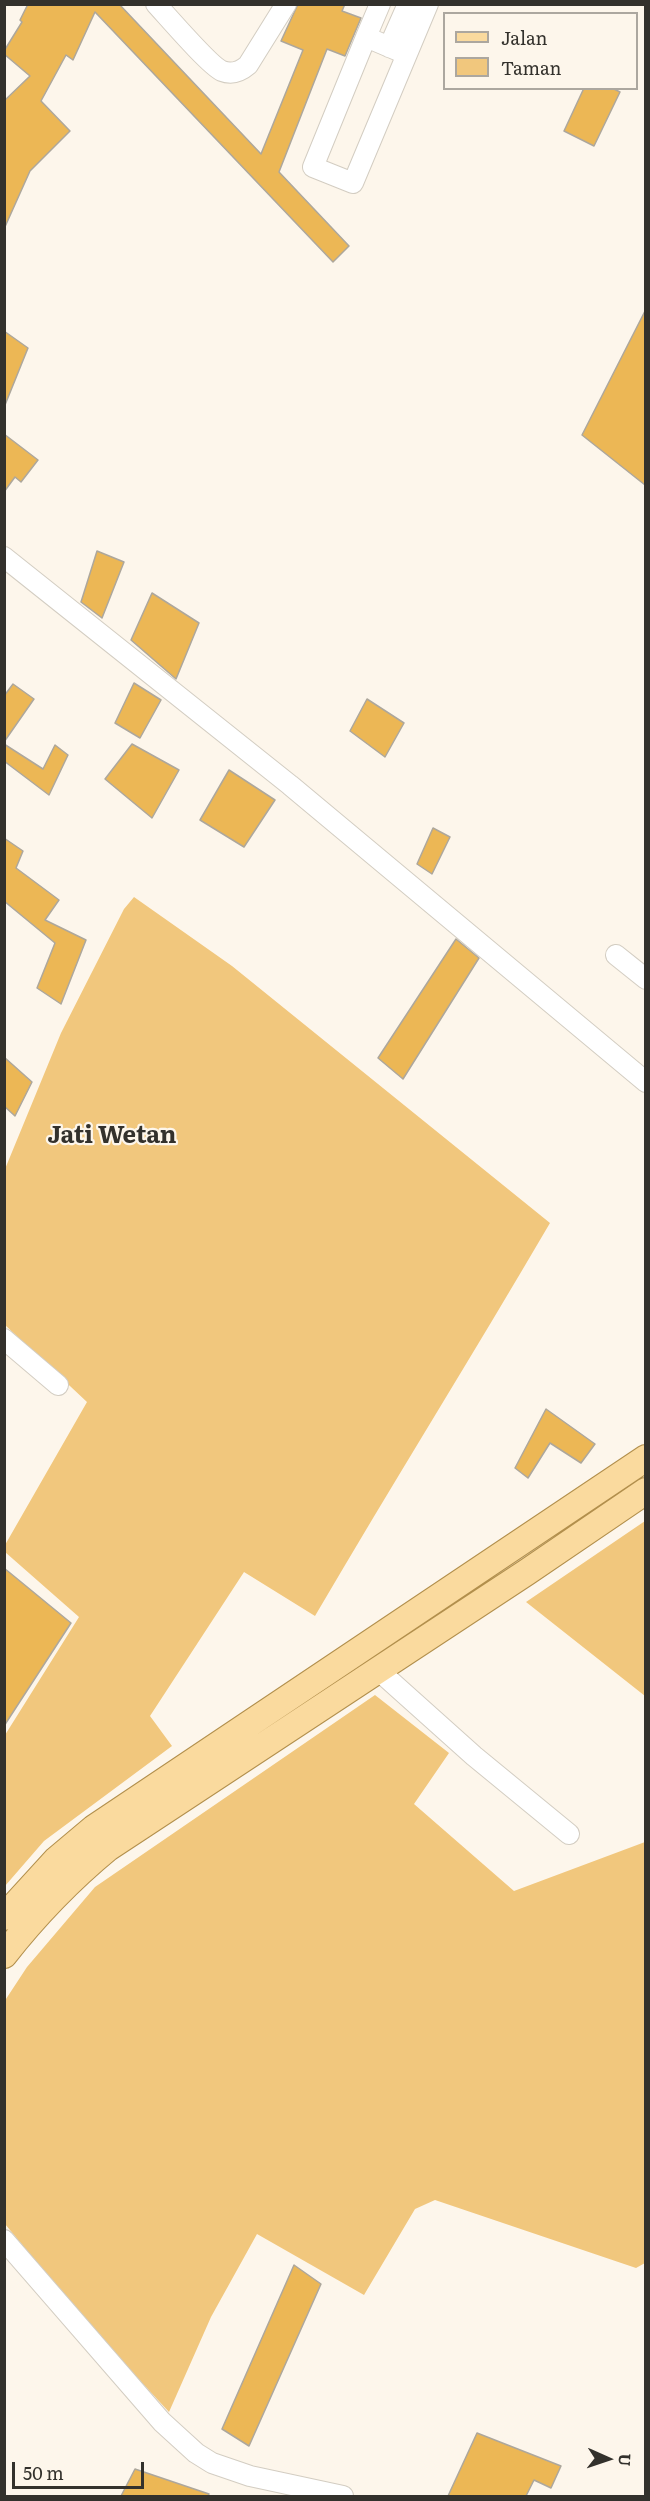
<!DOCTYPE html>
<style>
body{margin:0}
#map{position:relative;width:650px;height:2501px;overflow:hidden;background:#fdf6eb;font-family:Literata,serif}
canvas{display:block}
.frame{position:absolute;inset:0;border:6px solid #33312c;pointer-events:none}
.legend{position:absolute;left:443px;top:12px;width:195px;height:78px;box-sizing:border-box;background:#fdf6eb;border:2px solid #aca79f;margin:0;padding:8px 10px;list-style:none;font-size:18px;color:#33312c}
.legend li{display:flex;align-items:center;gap:12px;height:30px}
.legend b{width:30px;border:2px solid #aca79f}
.north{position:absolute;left:578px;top:2429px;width:60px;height:60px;-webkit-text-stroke:4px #fdf6eb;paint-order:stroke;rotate:93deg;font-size:16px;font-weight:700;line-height:24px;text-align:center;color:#33312c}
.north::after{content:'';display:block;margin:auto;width:21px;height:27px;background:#33312c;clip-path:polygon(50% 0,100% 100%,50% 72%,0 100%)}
.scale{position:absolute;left:12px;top:2462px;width:132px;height:27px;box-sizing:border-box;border:3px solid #33312c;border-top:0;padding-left:8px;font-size:18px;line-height:21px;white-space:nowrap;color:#33312c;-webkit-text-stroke:4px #fdf6eb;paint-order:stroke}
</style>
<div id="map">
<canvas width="650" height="2501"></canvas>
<div class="frame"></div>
<ul class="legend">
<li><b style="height:8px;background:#fada9e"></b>Jalan</li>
<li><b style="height:16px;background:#f1c77d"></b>Taman</li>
</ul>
<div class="north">U</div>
<div class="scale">50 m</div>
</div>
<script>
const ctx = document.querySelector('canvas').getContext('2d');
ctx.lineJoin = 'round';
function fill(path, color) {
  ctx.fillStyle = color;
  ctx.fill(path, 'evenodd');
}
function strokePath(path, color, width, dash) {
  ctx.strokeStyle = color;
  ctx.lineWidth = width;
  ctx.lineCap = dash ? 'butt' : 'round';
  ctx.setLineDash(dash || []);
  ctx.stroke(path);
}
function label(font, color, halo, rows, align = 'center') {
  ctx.font = font + ' Literata,serif';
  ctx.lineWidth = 4.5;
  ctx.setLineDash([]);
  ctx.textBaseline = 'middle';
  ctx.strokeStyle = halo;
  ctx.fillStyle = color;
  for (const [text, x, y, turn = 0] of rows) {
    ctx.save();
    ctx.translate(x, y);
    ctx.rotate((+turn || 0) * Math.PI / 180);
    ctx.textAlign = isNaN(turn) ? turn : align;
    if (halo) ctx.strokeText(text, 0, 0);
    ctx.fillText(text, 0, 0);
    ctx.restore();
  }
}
const green = new Path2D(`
 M134,897l98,69 318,257c-77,132 -158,261 -235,393l-71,-44 -94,144 22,30 -128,95 -39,45v-151l74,-118 -74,-65v-7l82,-143 -82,-77v-156l56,-136 63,-124z
 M645,1521v175l-119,-94z
 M375,1695l74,58 -35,51 100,87 131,-49v421l-9,5 -201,-68 -20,9 -51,86 -107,-61 -46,83 -42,95 -84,-91 -80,-97 -1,-222 23,-35 68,-80z`);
const building = new Path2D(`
 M28,4h91l142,150 42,-104 -22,-9 17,-37h47l-3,7 19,7 -16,38 -18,-7 -48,123 70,74 -16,16 -238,-250 -22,48 -7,-5 -25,46 29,30 -40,40 -26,58v-128l26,-25 -26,-22v-3l18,-29 -2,-2z
 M584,88h28l8,4 -26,54 -30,-15z
 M645,311v174l-63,-50z
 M4,331l24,17 -23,57h-1z
 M4,434l34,26 -17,22 -6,-5 -11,15z
 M97,551l27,11 -22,56 -21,-16z
 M152,593l47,30 -23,56 -45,-39z
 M134,683l27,17 -21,38 -25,-15z
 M13,684l21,15 -30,43v-46z
 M367,699l37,24 -19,34 -35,-26z
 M4,744l39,25 12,-24 13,10 -19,40 -45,-34z
 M132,744l47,26 -27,48 -47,-39z
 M229,770l46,30 -31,47 -44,-27z
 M433,828l17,9 -18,37 -15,-10z
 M4,838l19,13 -7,17 43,32 -14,20 41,20 -25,64 -24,-16 18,-45 -51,-42z
 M456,939l23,19 -76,121 -25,-21z
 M4,1057l28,25 -17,34 -11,-10z
 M546,1409l49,35 -14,19 -31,-20 -22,35 -13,-10z
 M4,1568l67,55 -67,103z
 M294,2265l27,19 -72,162 -27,-17z
 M477,2433l84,33 -10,22 -17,-8 -8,16h-78z
 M135,2469l74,25 -1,2h-87z`);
const minor = new Path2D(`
 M156,4c12,13 54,62 66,67 10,4 19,0 26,-6l38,-61
 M366,37l14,-33
 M389,47l19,-43
 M406,54l-40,-17 -53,130 40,16 75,-179
 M4,557l286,228 356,297
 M616,955l30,24
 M4,1339l54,46
 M378,1670l96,86 95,78
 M4,2240l158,182 34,31 16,10 38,13 93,20`);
const major = new Path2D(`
 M4,1917l52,-57 38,-32 552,-370
 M4,1955c33,-42 64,-74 104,-107l419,-276 119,-81`);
const quarterNames = [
 ["Jati Wetan",112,1136]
];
fill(green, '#f1c77d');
fill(building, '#ecb755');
strokePath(building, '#ada79c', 1.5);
strokePath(minor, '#d3cdc2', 22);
strokePath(major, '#b28f4c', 28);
strokePath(minor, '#fff', 20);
strokePath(major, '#fada9e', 26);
label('bold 24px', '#33312c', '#fdf6eb', quarterNames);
</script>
